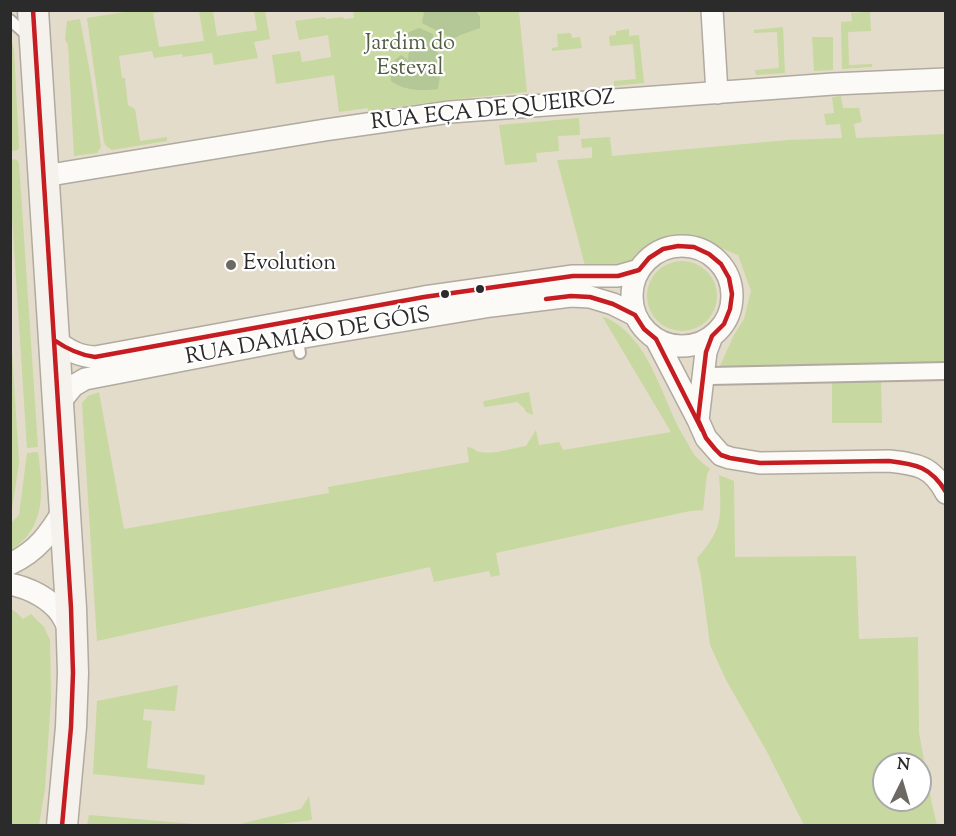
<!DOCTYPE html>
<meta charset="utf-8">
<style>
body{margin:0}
#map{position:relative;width:956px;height:836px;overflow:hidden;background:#e4dcca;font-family:"Sorts Mill Goudy",serif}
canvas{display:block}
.frame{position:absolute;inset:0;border:12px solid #2b2b2b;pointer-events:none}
.north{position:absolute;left:872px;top:752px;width:60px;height:60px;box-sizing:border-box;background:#fff;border:2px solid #aaa;border-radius:50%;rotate:5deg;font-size:16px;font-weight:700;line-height:24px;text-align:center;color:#2b2b2b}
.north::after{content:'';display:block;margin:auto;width:21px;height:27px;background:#6c6963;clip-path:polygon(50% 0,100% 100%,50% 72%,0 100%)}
</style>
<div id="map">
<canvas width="956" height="836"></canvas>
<div class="frame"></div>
<div class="north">N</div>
</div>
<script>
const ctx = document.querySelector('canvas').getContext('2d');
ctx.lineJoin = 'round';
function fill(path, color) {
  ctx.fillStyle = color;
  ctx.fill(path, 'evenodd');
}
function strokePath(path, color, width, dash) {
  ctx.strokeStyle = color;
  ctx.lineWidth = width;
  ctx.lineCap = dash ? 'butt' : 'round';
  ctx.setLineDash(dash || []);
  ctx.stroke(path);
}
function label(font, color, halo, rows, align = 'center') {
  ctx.font = font + ' "Sorts Mill Goudy",serif';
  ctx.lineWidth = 4.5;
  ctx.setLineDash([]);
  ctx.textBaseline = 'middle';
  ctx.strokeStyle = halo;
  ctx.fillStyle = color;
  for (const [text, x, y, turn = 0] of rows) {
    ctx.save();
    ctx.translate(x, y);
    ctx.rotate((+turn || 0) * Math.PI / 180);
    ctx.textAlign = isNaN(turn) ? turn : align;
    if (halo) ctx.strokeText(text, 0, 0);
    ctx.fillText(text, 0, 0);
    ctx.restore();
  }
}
const green = new Path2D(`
 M353,10l166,1 8,81 -79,8 -80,11v-3l-29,4 -5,-37 -58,9 -4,-29 28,-4 2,11 29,-5 -3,-22 -29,5 -4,-19 30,-4 1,2 17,-2 1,2 10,-1z
 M131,11h37l-15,2 6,34 45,-6 -5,-30h14l4,25 40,-6 -3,-19h11l5,28 -16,3 4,16 -44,7 -2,-12 -29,4 -1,-3 -28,4 -2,-7 -33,5 3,22h3l3,27 7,4 5,32 27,-4v4l-55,9 -6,-4 -2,-4 -17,-124z
 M870,12l1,19 -23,1 1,33 23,-1v3l-30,2 -1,-47 11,-1 -1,-8z
 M80,19l11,59 10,69 -4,6 -23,3 -6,-111 -3,-6 2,-18z
 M783,27l2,46 -29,2 -1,-5 24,-2 -2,-36 -23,1v-3z
 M629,29v7l10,-1 5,48 -30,3v-5l22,-2 -3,-35 -23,2 -1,-10 7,-1v-4z
 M571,33l1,5 8,-1 2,11 -30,3v-3l6,-1 -1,-13z
 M812,37h21v33l-19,1z
 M11,40l3,9 5,98 -1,3 -7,1z
 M841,96l2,12h16l3,14 -8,2 2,14 89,-4v232l-226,2 15,-33 10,-16 7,-28 -13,-36 -46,-19 -34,3 -31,26 -40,8 -30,-113 35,-2v-11l-10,1 -1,-9 29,-2 2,19 176,-16 54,-2 -2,-14 -14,1 -2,-11 10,-1 -2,-16z
 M579,118l1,17 -22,1 1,15 -23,2 1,9 -32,3 -6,-40z
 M11,159l6,1 2,3 19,284 -11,1 -16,-246z
 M647 296a35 35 0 1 1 70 0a35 35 0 1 1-70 0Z
 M602,316c48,19 58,80 82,121 4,6 7,14 12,20 4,4 9,8 14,12l-3,5 -4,36 -13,1 -194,42 4,22 -9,2 -2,-6 -55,11 -4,-15 -333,74 -15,-238 6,-7 11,-4 25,137 205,-36 -1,-6 141,-25 -2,-15c7,0 7,4 13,5 12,3 34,-4 46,-6l10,-16 3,15 20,-3 4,8 108,-18z
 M11,335l8,128 -7,46 -1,2z
 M881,381l1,42h-50v-41z
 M529,392l4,23 -7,-3 -2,-4 -7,-6 -31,5 -2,-1 -1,-3 1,-2z
 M38,452c5,37 9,76 -27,98v-27l8,-8 8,-62z
 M719,475l15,6 1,76 121,-1 3,83 59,-2 1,96 13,71 5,21h-133l-38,-75 -40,-70 -16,-35 -9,-68 -4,-19c8,-9 17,-20 21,-33 4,-13 2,-36 1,-50zM884,764h36v36h-36z
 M11,609l6,4 6,6 8,-5 13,13 6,13 1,58 -6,91 -6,36h-28z
 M178,685l-3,26 -31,-2 -1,11 9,1 -5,47 58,7 -1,10 -111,-11 4,-73z
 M309,796l3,24 -40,5h-36l65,-16z
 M89,815l118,10h-120z`);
const forest = new Path2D(`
 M428,10l48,1 4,6v11l-20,7 -7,4 -31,-16 2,-11z
 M419,28l14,6 1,7 -1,7c12,10 7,27 5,41 -15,2 -34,2 -47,-8l-1,-17 11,-9 7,5 1,-9 -2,-18z`);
const service = new Path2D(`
 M10,20l18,16
 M297,335l3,18`);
const pedestrian = new Path2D(`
 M710,376l236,-5`);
const minor = new Path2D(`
 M712,10l5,83
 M44,176l281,-46 125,-18 383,-28 113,-5
 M632 296a50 50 0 1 1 100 0a50 50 0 1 1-100 0Z
 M656,339l42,81 8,18 15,17 9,3 30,5 129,-2c28,3 43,5 57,32
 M54,340c15,10 23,16 41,17l329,-60 149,-21h45l21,-6
 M59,403l14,-17 12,-7 213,-41 193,-32 80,-10 19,1 23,7 22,11
 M698,420l8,-68 6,-16
 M10,564c28,-13 40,-31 55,-56
 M10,584c19,4 40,14 51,30 4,6 6,12 10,18`);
const secondary = new Path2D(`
 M33,10l38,598 2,65 -2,54 -9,99`);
const bus1 = new Path2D(`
 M33,10l38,598 2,65 -2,54 -9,99
 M546,299l25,-3 19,1 23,7 22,11 9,14 12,10 46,91
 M54,340c13,9 25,15 41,17l329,-60 149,-21h45l21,-6 10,-12 14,-9 15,-3 16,1 15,7 12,10 8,14 3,16 -2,15 -6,15 -12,12 -6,16 -8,68 8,18 9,11 6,6 9,3 30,5 129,-2c27,3 42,6 57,31`);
const markers = [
 [231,265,6,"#6c6963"],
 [480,289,5,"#2b2b2b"],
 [445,294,5,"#2b2b2b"]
];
const parkNames = [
 ["Jardim do",410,45],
 ["Esteval",410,70]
];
const streetNames = [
 ["RUA EÇA DE QUEIROZ",493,112,-6],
 ["RUA DAMIÃO DE GÓIS",308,338,-10]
];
const poiNames = [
 ["Evolution",243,265]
];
fill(green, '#c7d8a0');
fill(forest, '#b4c796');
strokePath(service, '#b0aaa0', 14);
strokePath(pedestrian, '#b0aaa0', 20);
strokePath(minor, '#b0aaa0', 24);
strokePath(secondary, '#b0aaa0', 33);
strokePath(service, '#fbfaf7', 10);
strokePath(pedestrian, '#fbfaf7', 16);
strokePath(minor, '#fbfaf7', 21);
strokePath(secondary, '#f5f1ec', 30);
strokePath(bus1, '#c61d23', 4.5);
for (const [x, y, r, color] of markers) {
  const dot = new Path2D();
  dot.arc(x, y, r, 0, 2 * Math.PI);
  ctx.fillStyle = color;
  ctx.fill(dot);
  strokePath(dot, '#fff', 2);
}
label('22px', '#535e44', '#fff', parkNames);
label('22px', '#2b2b2b', '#fff', streetNames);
label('22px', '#2b2b2b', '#fff', poiNames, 'left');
</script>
